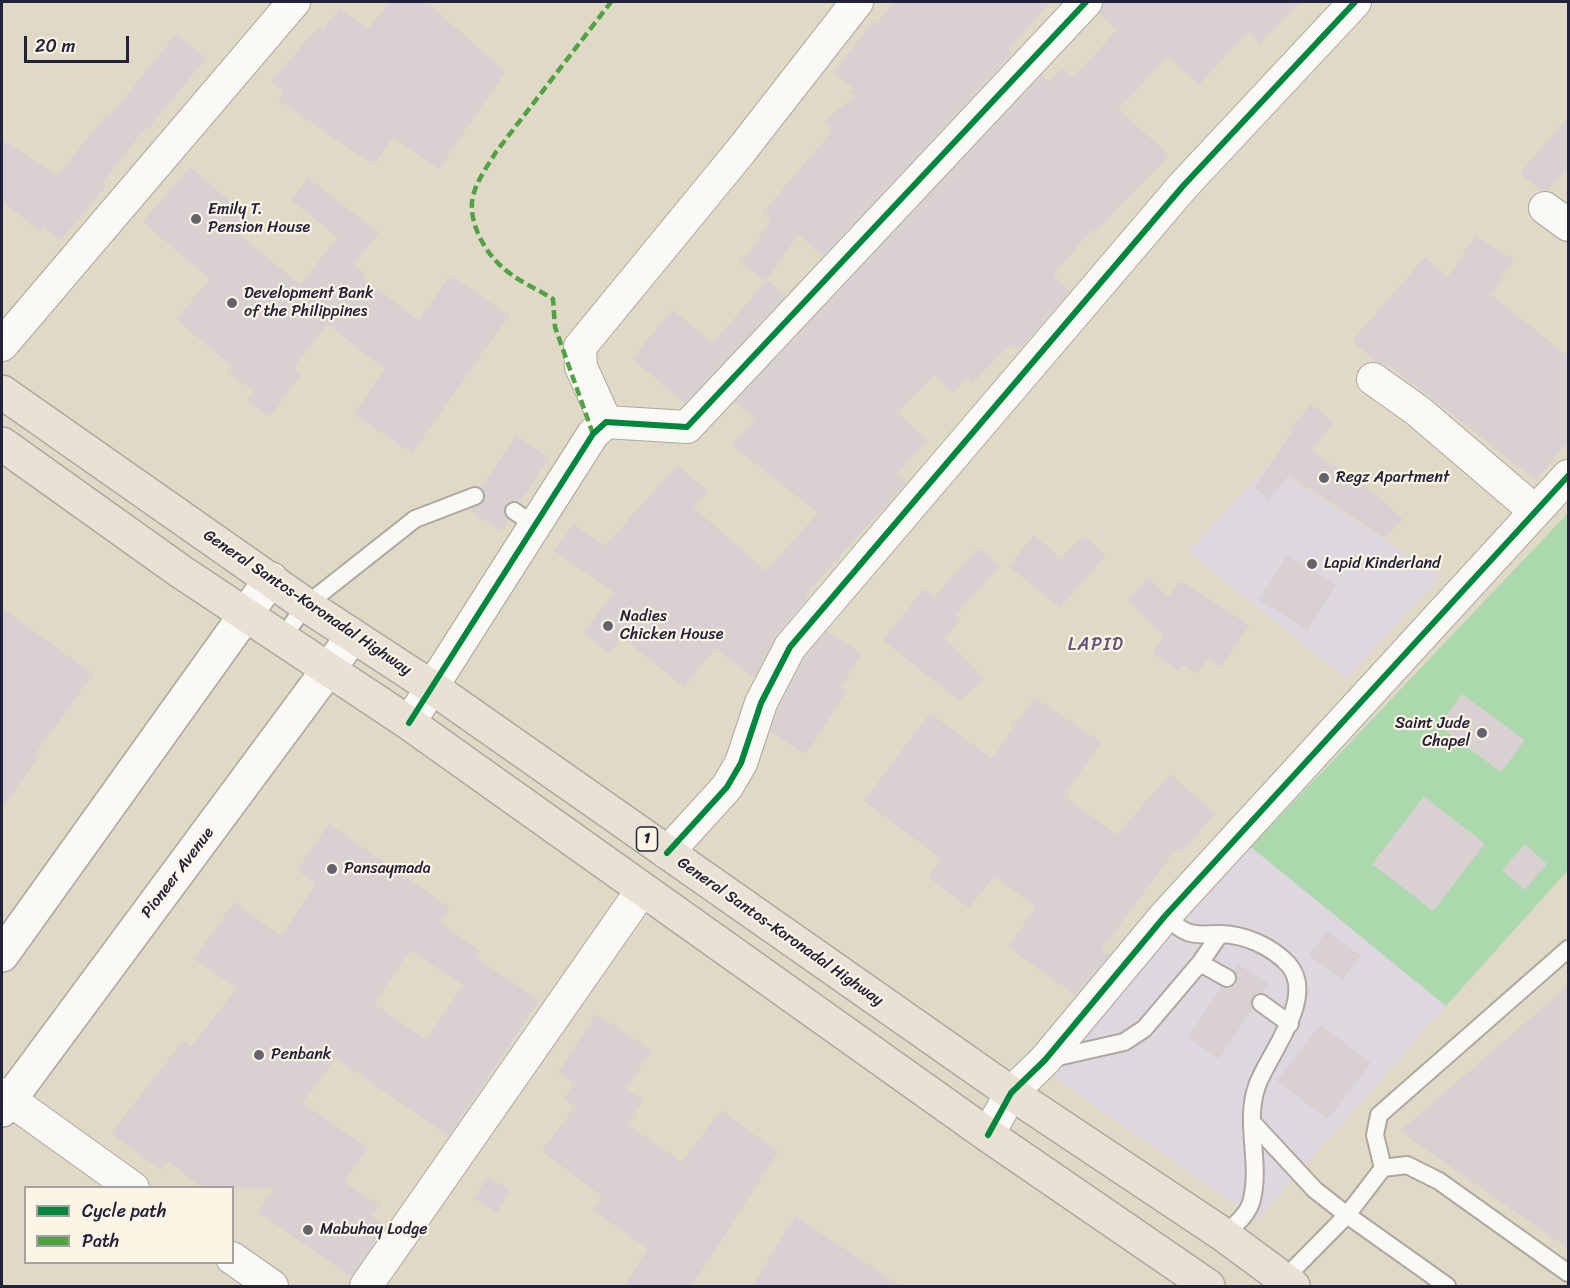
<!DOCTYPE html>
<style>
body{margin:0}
#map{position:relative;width:1570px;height:1288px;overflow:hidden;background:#e0d9c6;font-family:Sriracha,sans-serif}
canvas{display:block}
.frame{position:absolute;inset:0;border:3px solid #22223b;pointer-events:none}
.legend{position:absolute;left:24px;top:1186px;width:210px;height:78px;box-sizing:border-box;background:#fcf5e5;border:2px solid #a5a1a1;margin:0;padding:8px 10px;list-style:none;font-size:18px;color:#22223b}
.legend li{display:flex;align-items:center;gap:12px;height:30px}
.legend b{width:30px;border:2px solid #a5a1a1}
.scale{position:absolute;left:24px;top:36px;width:105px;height:27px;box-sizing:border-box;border:3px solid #22223b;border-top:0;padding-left:8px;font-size:18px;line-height:21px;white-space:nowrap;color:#22223b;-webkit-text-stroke:4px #fcf5e5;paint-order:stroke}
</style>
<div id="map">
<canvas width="1570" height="1288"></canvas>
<div class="frame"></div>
<ul class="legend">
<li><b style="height:8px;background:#00873e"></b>Cycle path</li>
<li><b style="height:8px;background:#50a245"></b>Path</li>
</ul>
<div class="scale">20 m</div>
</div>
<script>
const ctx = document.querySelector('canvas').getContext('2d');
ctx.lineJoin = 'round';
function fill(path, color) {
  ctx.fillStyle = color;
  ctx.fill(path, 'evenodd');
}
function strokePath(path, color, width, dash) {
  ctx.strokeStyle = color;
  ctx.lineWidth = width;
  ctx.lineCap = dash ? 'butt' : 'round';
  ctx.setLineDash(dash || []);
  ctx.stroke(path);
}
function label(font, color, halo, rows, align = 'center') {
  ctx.font = font + ' Sriracha,sans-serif';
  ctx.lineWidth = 4.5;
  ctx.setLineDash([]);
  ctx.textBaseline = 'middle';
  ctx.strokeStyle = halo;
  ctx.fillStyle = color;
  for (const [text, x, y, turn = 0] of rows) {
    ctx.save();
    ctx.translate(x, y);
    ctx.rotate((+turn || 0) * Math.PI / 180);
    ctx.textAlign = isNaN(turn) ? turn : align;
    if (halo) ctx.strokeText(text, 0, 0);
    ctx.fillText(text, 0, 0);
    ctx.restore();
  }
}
const built = new Path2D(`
 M1269,465l172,111 -95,103 -159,-128z
 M1251,847l195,159 -189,214 -209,-147z`);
const green = new Path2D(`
 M1568,513v357l-122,136 -195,-159z`);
const building = new Path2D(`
 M390,2h37l78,70 -66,97 -46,-32 -19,28 -96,-65 6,-8 -13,-10 48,-56 4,4 16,-22 29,21z
 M894,2h157l-43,47 5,4 -190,203 -25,-22 -32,47 -25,-17 30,-44 -8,-7 69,-82 -8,-10 32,-25 -6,-4 4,-4 -21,-15 41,-52 3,3z
 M1103,2h198l-41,41 -12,-12 -49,54 -31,-29 -50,53 51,46 -74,77 -3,-3 -39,46 17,16 -51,59 -8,-7 -38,40 -6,-6 -14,16 -19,-18 -37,38 30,27 -30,34 9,9 -101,112 3,3 -32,38 -22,41 -39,-29 -31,39 -62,-50 -12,16 -27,-20 31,-41 -60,-41 19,-27 32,22 72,-81 31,26 -15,16 73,64 52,-58 -86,-68 23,-26 -20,-17 307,-327 8,7 12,-13 11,9 44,-48 -17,-16z
 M176,34l30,24 -58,71 -2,-2 -44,56 4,3 -46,55 -16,-14 -5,5 -37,-32v-61l55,37 50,-62 3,2z
 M1569,116v51l-21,23 -7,1 -21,-18z
 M190,167l62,53 -12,15 60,50 38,-48 -47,-37 17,-22 71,55 -26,31 13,10 -3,4 56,43 31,-46 59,40 -97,138 -58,-39 31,-45 -58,-45 -34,44 8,6 -31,43 -23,-16 7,-10 -25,-17 5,-6 -58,-49 34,-40 -67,-57z
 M1475,236l39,24 -23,35 78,62v83l-33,40 -147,-115 -1,2 -12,-5 -24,-21 73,-84 23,20z
 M767,280l19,16 -101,107 -53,-44 40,-49 41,33z
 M1311,404l23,19 -23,27 64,43 28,26 -18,19 -96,-63 -20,24 -15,-11 38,-56 -3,-2z
 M516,436l33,22 -29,44 -10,-1 -5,5 -1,9 4,5 -7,11 -32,-21 14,-8 2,-9 -4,-5z
 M1034,535l27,24 22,-23 23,19 -46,53 -51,-42z
 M979,547l21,19 -44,48 5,5 -16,19 39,41 -24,22 -77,-61 41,-51 10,8z
 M1287,555l49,30 -28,45 -49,-30z
 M1149,578l19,19 13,-16 68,44 -28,42 -13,-9 -11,16 -14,-9 -4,6 -27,-18 12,-17 -36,-36z
 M2,608l91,66 -58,80 4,2 -37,52z
 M827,631l35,23 -22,34 6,4 -40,62 -36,-22 8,-22 27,-53z
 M1462,694l63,46 -24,32 -62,-46z
 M1034,697l67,45 -37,54 53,39 53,-61 45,39 -34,40 -5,-4 -75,101 8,6 -34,39 -67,-48 28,-40 -42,-31 -25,32 -41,-31 14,-18 -78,-58 66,-88 62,46z
 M1424,796l61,48 -52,67 -61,-47z
 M329,824l121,84 -10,14 41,30 -5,6 63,42 -90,136 -113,-78 -34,45 66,45 -24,34 35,23 -8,11 15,10 -35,50 -93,-64 16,-24h-71l-35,-27 -7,9 -50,-37 72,-92 8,6 46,-59 -43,-29 40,-57 47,34 35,-52 -19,-14zM410,950l53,35 -37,55 -52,-36z
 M1525,844l22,20 -22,26 -23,-20z
 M1327,931l34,25 -19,24 -33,-25z
 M1237,964l32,20 -6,9 -11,4v12l-33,50 -31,-21 33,-51 7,1 8,-4 1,-7 -4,-8z
 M1569,985v264l-169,-118z
 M596,1014l56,36 -26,39 17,11 -16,24 55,38 39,-52 57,42 -87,135h-67l24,-38 -55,-39 9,-14 -60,-45 33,-44 -11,-9 11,-15 -17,-10z
 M1320,1025l51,38 -43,56 -51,-38z
 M488,1176l22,14 -13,22 -23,-13z
 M795,1216l107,71h-150z`);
const service = new Path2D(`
 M514,511l22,15
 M282,638l24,-33 109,-86 60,-23
 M1165,916c7,6 14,13 22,16 10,4 21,2 32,2 25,0 52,12 69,30 30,33 -20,90 -31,122 -13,36 4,76 -5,113 -3,15 -17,26 -28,36
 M1200,963l20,-29
 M1261,1003l29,21
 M1049,1059l75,-17 20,-13 56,-66 27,15
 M1252,1122l63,68 32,25 36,-47 24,-3 32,16 129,92
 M1383,1168l-8,-33 4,-20 189,-166
 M1283,1280l64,-65 100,71`);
const minor = new Path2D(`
 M1545,208l23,17
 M2,345l292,-343
 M1373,379l45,32 117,100
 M606,422l-25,-55 -1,-20 160,-195 117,-150
 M409,723l184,-289 13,-12 81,5 399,-425
 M667,853l60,-66 14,-24 20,-60 29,-56 393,-461 172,-184
 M2,1094l131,94
 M988,1135l23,-42 34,-33 120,-144 403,-440
 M232,1258l40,28
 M366,1286l276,-396`);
const tertiary = new Path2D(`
 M2,955l269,-376
 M2,1110l351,-474`);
const trunk = new Path2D(`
 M2,392l304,213 127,83 578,405 213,142 69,51
 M2,444l178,127 229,152 579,412 220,151`);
const quiet = new Path2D(`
 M593,434l-38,-107 -2,-28c-16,-10 -37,-19 -51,-32 -17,-15 -32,-42 -30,-65 2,-18 15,-35 24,-50l115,-150`);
const cycleway = new Path2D(`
 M409,723l184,-289 13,-12 81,5 399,-425
 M667,853l60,-66 14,-24 20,-60 29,-56 393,-461 172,-184
 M988,1135l23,-42 34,-33 120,-144 403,-440`);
const markers = [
 [196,219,6,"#64626c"],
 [232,303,6,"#64626c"],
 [1324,478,6,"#64626c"],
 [1312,564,6,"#64626c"],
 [608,626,6,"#64626c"],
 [1482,733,6,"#64626c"],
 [332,869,6,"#64626c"],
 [259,1055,6,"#64626c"],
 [308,1230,6,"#64626c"]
];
const shields = [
 [647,839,21]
];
const shieldNames = [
 ["1",647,839]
];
const poiNames = [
 ["Emily T.",208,210],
 ["Pension House",208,228],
 ["Development Bank",244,294],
 ["of the Philippines",244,312],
 ["Regz Apartment",1336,478],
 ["Lapid Kinderland",1324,564],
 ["Nadies",620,617],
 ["Chicken House",620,635],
 ["Saint Jude",1470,724,"right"],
 ["Chapel",1470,742,"right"],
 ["Pansaymada",344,869],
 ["Penbank",271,1055],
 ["Mabuhay Lodge",320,1230]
];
const streetNames = [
 ["General Santos-Koronadal Highway",307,603,34],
 ["Pioneer Avenue",178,873,-53],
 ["General Santos-Koronadal Highway",780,932,35]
];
const neighbourhoodNames = [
 ["LAPID",1096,645]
];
fill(built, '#dfd7e0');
fill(green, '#acd8ae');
fill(building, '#d8d0d1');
strokePath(service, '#aca89f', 20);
strokePath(minor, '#aca89f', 34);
strokePath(tertiary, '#aca89f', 36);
strokePath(trunk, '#aca89f', 36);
strokePath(service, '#faf9f6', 16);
strokePath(minor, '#faf9f6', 32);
strokePath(tertiary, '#faf9f6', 33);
strokePath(trunk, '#e8e1d4', 33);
strokePath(quiet, '#50a245', 4.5, [9, 4.5]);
strokePath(cycleway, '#00873e', 6);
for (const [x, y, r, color] of markers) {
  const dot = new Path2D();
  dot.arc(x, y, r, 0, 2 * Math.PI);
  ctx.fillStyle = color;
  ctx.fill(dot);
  strokePath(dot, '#fcf5e5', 2);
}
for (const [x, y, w] of shields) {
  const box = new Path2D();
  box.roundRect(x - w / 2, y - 12, w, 24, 4.5);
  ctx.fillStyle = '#fcf5e5';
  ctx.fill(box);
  strokePath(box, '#22223b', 1.5);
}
label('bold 15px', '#22223b', null, shieldNames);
label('16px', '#22223b', '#fcf5e5', poiNames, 'left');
label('16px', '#22223b', '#fcf5e5', streetNames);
ctx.letterSpacing = '1.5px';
label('18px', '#5f5679', '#fcf5e5', neighbourhoodNames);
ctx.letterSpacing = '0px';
</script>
